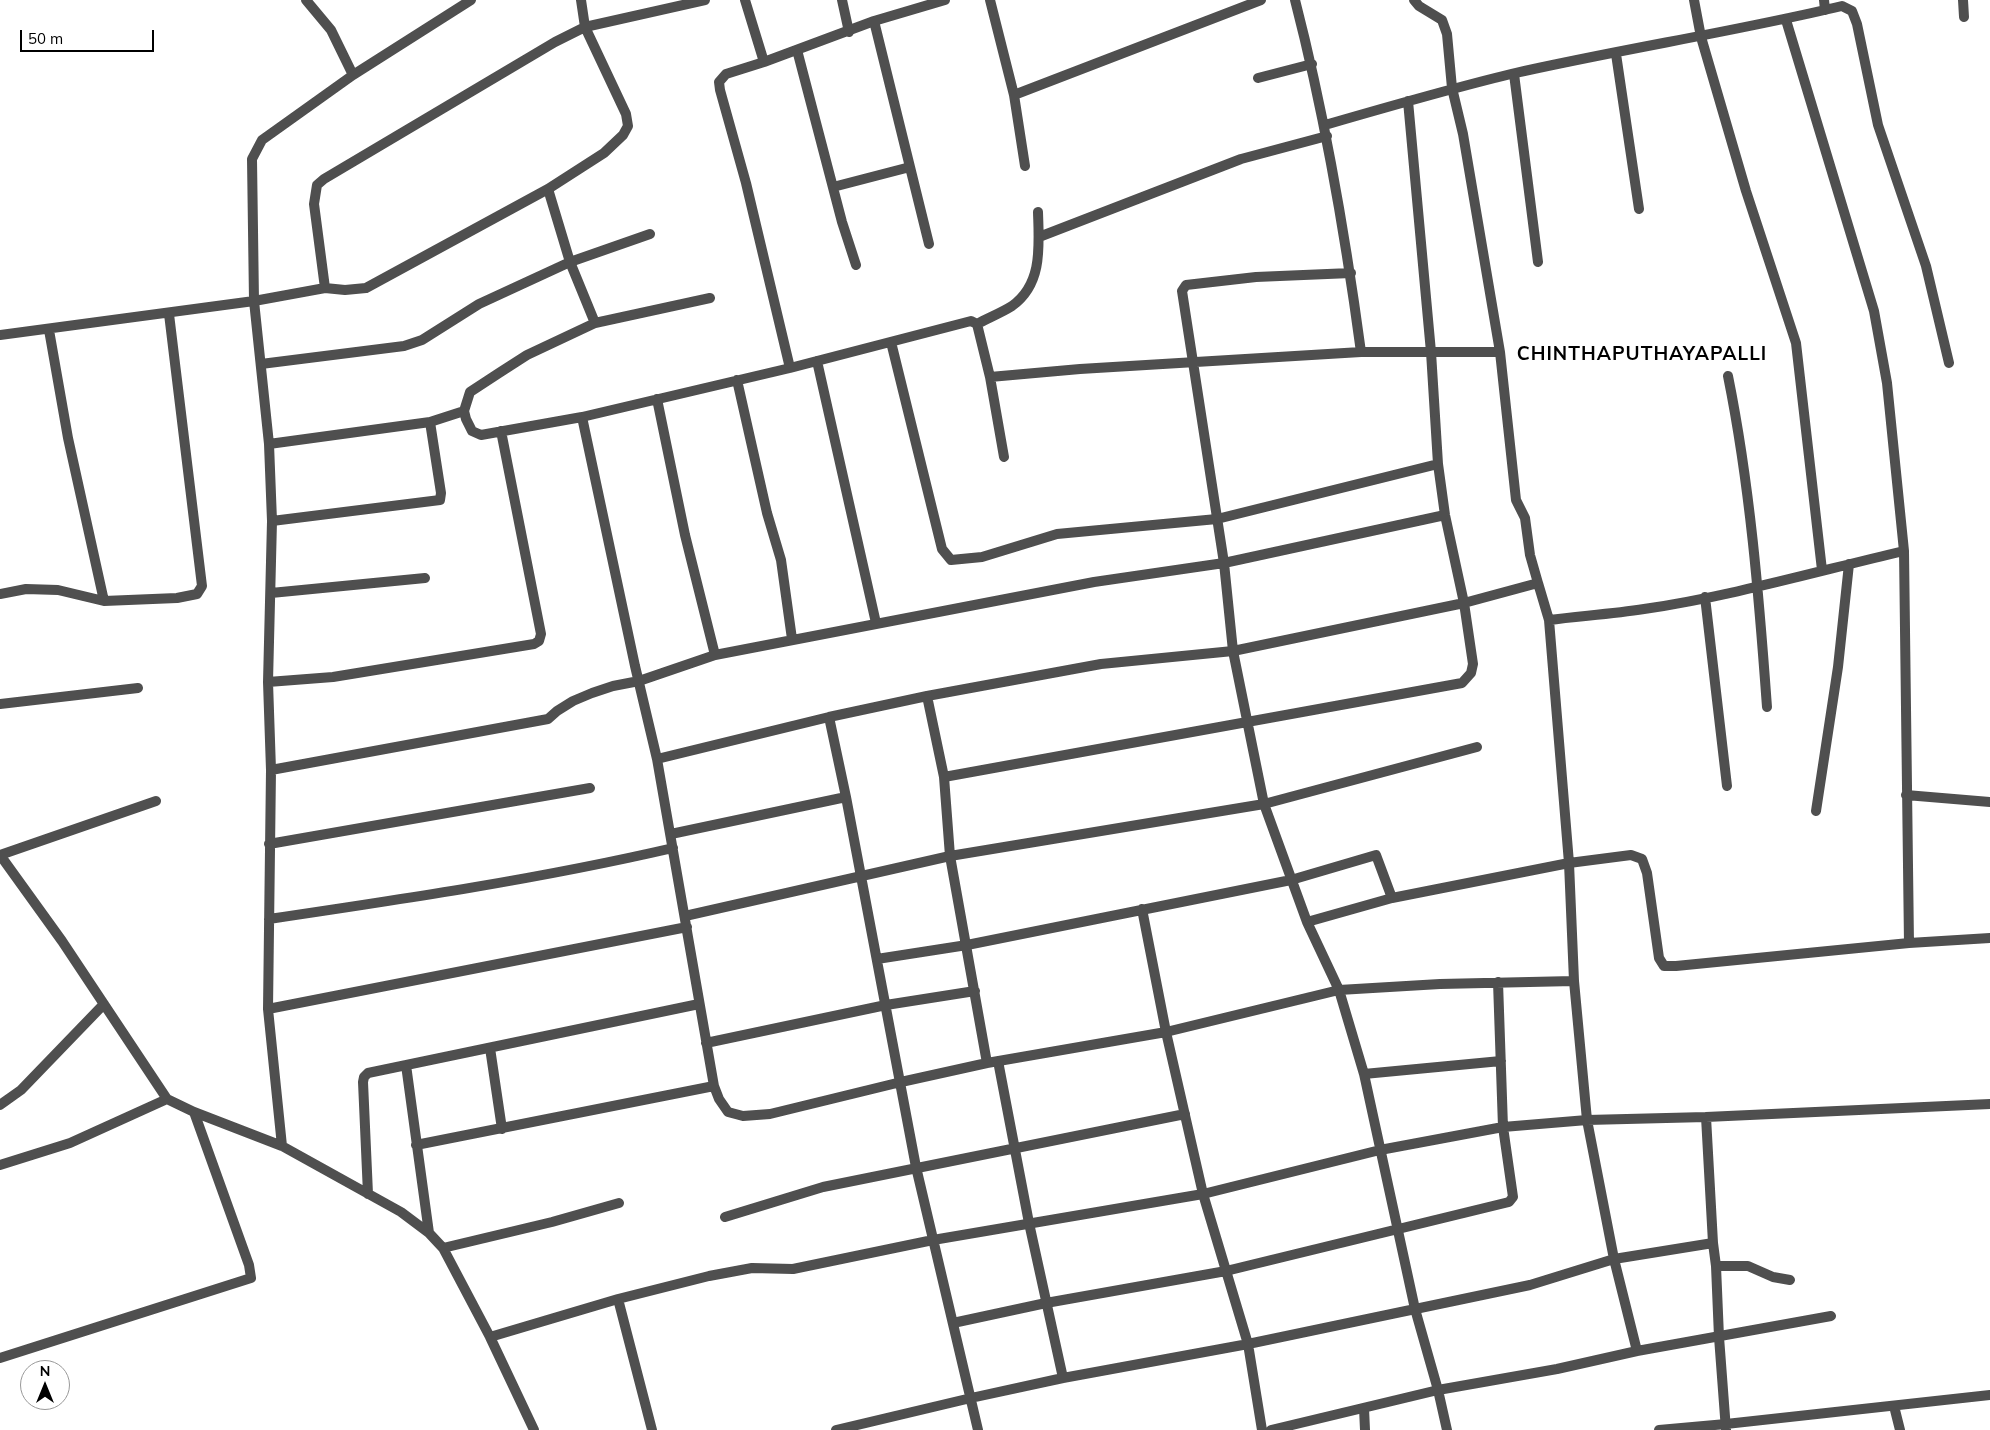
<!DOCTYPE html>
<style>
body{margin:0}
#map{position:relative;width:1990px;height:1430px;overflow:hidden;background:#fff;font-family:Mulish,sans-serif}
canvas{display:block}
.north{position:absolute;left:20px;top:1360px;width:50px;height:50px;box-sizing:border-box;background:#fff;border:1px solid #999;border-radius:50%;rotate:0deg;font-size:14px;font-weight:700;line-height:20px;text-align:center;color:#000}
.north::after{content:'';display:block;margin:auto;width:18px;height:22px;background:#000;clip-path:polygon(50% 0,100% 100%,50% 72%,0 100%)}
.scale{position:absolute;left:20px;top:30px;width:134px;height:22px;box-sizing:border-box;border:2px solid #000;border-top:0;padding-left:6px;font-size:15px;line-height:18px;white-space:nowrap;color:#000;-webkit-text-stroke:4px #fff;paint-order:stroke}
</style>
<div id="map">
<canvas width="1990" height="1430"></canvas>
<div class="north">N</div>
<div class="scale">50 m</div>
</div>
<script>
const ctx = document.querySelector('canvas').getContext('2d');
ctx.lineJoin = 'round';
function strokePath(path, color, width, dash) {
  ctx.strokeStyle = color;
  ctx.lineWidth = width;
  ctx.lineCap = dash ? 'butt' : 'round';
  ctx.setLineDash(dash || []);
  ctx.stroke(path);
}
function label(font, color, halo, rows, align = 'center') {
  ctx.font = font + ' Mulish,sans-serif';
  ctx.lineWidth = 5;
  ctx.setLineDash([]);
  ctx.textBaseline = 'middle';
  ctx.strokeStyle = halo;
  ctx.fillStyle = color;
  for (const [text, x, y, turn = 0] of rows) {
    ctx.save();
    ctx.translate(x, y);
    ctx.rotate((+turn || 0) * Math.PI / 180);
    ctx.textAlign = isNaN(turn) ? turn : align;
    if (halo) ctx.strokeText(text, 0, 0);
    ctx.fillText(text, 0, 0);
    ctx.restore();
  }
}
const minor = new Path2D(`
 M306,0l25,30 22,45
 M745,0l19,62 110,-41 71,-21
 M842,0l7,32
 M990,0l24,95 11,71
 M1295,0c30,116 50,233 66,352
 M1414,0l5,6 23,14 5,14 5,54 11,46 37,218
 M1694,0l7,37 45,154 50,152 26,227
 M1824,0l1,10
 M1963,0l1,17
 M1786,20l88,291 13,72 17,168 5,392
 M874,21l55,223
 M797,50l45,172 14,43
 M1616,54l23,155
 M764,62l-38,12 -7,8 1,8 26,93 44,185
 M1514,74l24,188
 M1258,78l54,-14
 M1014,95l247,-95
 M1325,125c62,-18 124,-36 186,-51 110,-25 222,-42 331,-68l10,5 5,13 21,101 48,141 23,97
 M833,187l77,-20
 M1039,237l202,-78 86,-23
 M1351,273l-95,4 -70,8 -4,6 42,272 9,88 31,153 43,118 32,68 25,84 51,235 23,81 9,40
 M325,288l-11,-84 3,-19 7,-6 231,-137 30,-15 -4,-27
 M595,323l-25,-61 80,-28
 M977,324c11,-6 24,-11 35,-18 31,-22 27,-60 26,-94
 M49,330l19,108 36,163
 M0,335l254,-34 71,-13 20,2 21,-2 182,-99 56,-36 19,-18 5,-9 -2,-12 -41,-87 120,-27
 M891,342l51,207 9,11 31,-3 75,-23 160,-15 221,-55
 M817,361l59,262
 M261,364l143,-18 18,-6 57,-36 91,-42 -22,-73
 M1728,376c22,109 31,221 39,331
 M990,377l14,80
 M737,380l30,133 14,47 11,79
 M657,399l28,136 30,120
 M464,411l2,8 6,12 9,4 101,-18 208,-49 181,-47 6,3 13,53 90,-8 281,-17h139l16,148 9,18 5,37 8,28
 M582,417l53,249 22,93 57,327 5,13 9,13 15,4 27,-2 131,-32 86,-19 179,-31 173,-42 101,-6 134,-3
 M269,444l161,-22 34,-11 6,-19 29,-19 28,-18 68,-32 115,-25
 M272,521l168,-21 1,-7 -11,-71
 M271,593l154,-15
 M0,594l26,-5 32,1 46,11 73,-3 20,-4 5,-8 -33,-272
 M1705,597l22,189
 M268,682l65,-5 201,-33 5,-3 2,-7 -40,-203
 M927,696l17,81 6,79 37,207
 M0,704l138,-16
 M829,717l17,80 70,370 62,263
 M657,759l172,-42 98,-21 174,-32 132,-13 231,-48 74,-20 11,37c31,-4 63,-6 95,-11 88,-13 174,-38 260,-58
 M271,770l277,-51 9,-8 16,-10 19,-8 21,-7 26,-5 76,-26 379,-73 130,-19 221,-48
 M944,777l518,-94 9,-10 2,-9 -9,-61 -19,-88 -7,-51 -7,-112 -23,-251
 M1906,795l84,7
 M1816,811l22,-144 11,-103
 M671,834l175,-37
 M269,844l321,-56
 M0,855l62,86 105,158 27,13 88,34 119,66 28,21 14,15 47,89 44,93
 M0,855l156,-54
 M1142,909l24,123 37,162 45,150 14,86
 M685,916l265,-60 314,-52 213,-57
 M269,919c135,-20 270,-40 404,-71
 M1307,922l85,-24 177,-35 62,-8 11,4 5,14 12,85 5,8h12l233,-23 81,-5
 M877,959l90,-14 324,-65 85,-25 16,43
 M268,1009l419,-82
 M706,1043l180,-38 89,-14
 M490,1048l12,81
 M998,1061l31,162 34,155
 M406,1065l23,168
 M1364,1074l137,-13
 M0,1105l21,-15 83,-86
 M1706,1117l7,126 3,23 3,71 7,93
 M416,1145l298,-59
 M282,1146l-14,-137 3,-239 -3,-88 4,-161 -3,-77 -15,-143 -2,-142 10,-19 91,-65 118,-75
 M0,1165l70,-22 97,-44
 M368,1194l-5,-112 1,-5 4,-4 331,-69
 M725,1217l98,-30 362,-73
 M443,1248l109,-26 67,-19
 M1716,1266h32l25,11 17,3
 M618,1299l34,131
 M953,1323l93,-20 180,-32 283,-69 4,-5 -10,-70 -5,-145
 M490,1337l128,-38 91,-23 43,-8 41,1 140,-29 270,-46 177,-44 123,-23 84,-7 -13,-139 -5,-118 -20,-243
 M1637,1351l-23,-92 -27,-139 119,-3 284,-13
 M0,1358l251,-80 -2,-13 -55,-153
 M1894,1406l6,24
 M1364,1408l1,22
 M836,1430l135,-32 92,-20 185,-34 282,-59 84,-26 99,-16
 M1271,1430l167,-40 119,-21 80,-18 194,-35
 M1659,1430l67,-6 264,-29`);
const districtNames = [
 ["CHINTHAPUTHAYAPALLI",1642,354]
];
strokePath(minor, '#4f4f4f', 10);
ctx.letterSpacing = '1px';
label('bold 19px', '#000', '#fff', districtNames);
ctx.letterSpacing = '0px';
</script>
